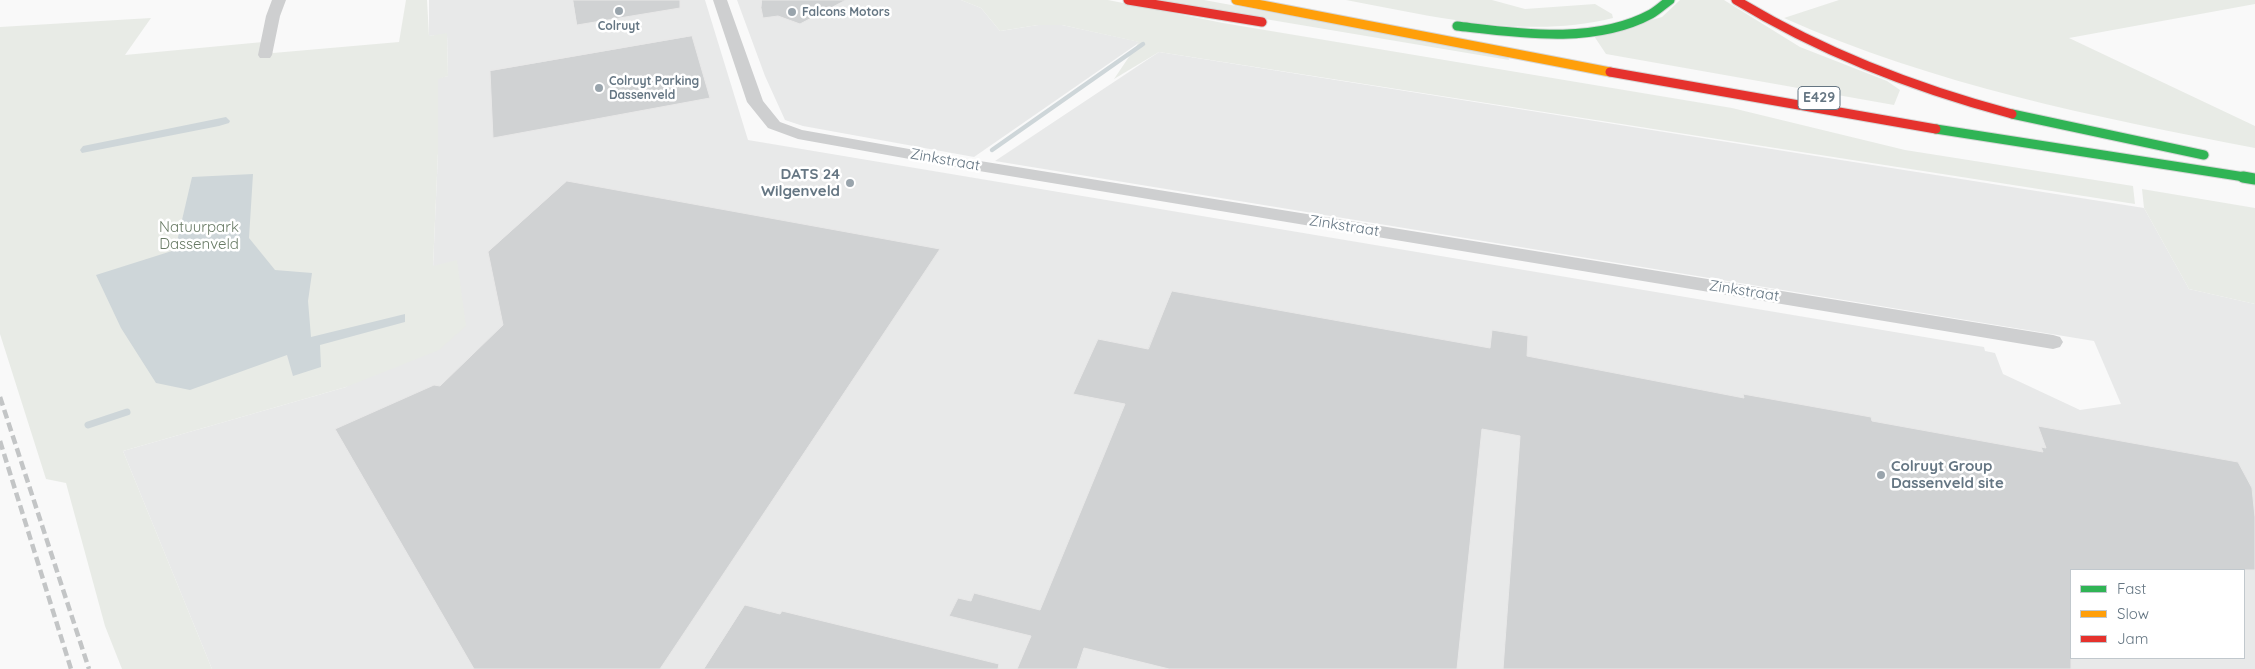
<!DOCTYPE html>
<style>
body{margin:0}
#map{position:relative;width:2255px;height:669px;overflow:hidden;background:#f9f9f9;font-family:Quicksand,sans-serif}
canvas{display:block}
.legend{position:absolute;left:2070px;top:569px;width:175px;height:90px;box-sizing:border-box;background:#fff;border:1px solid #c1c8cd;margin:0;padding:6px 9px;list-style:none;font-size:15px;color:#657683}
.legend li{display:flex;align-items:center;gap:10px;height:25px}
.legend b{width:25px;border:1px solid #c1c8cd}
</style>
<div id="map">
<canvas width="2255" height="669"></canvas>
<ul class="legend">
<li><b style="height:6px;background:#30b455"></b>Fast</li>
<li><b style="height:6px;background:#ff9f0a"></b>Slow</li>
<li><b style="height:6px;background:#e5322d"></b>Jam</li>
</ul>
</div>
<script>
const ctx = document.querySelector('canvas').getContext('2d');
ctx.lineJoin = 'round';
function fill(path, color) {
  ctx.fillStyle = color;
  ctx.fill(path, 'evenodd');
}
function strokePath(path, color, width, dash) {
  ctx.strokeStyle = color;
  ctx.lineWidth = width;
  ctx.lineCap = dash ? 'butt' : 'round';
  ctx.setLineDash(dash || []);
  ctx.stroke(path);
}
function label(font, color, halo, rows, align = 'center') {
  ctx.font = font + ' Quicksand,sans-serif';
  ctx.lineWidth = 5;
  ctx.setLineDash([]);
  ctx.textBaseline = 'middle';
  ctx.strokeStyle = halo;
  ctx.fillStyle = color;
  for (const [text, x, y, turn = 0] of rows) {
    ctx.save();
    ctx.translate(x, y);
    ctx.rotate((+turn || 0) * Math.PI / 180);
    ctx.textAlign = isNaN(turn) ? turn : align;
    if (halo) ctx.strokeText(text, 0, 0);
    ctx.fillText(text, 0, 0);
    ctx.restore();
  }
}
const built = new Path2D(`
 M429,0h276l43,140 1236,207 1,4 10,2 8,21 77,36 41,-6 -27,-63 -1099,-180 164,-109 985,156 45,81 66,15v365h-2043l-89,-218 223,-64 111,-126 -24,6 5,-115v-74l10,-2 -1,-42 -18,2zM2071,570h173v88h-173z
 M737,0h224l20,8 19,23 38,-6h24l78,17 -166,115 -171,-31 -18,-6 -20,-44z`);
const green = new Path2D(`
 M406,0h21l2,36 18,-3 1,43 -10,3v73l-5,114 24,-6 9,66 -27,24 -93,37 -223,64 89,218h-90l-17,-43 -39,-143 -20,-4 -46,-145v-307l151,-9 -26,37 138,-13 10,11 126,-11z
 M961,0h147l115,23 509,85 173,42 228,36 2,18 -976,-152 -45,27 25,-37 -77,-17h-24l-38,6 -19,-23z
 M1152,0h52l304,56 1,4z
 M1346,0h146l33,9 70,-5 17,10 1,4c-87,22 -181,-2 -267,-18z
 M1680,0h44l76,47 87,34 13,9 -6,15 -288,-51 -12,-18 68,-19z
 M1839,0h416v4l-186,34 186,88v22c-160,-31 -321,-63 -471,-130z
 M2142,189l113,19v96l-66,-15 -45,-81z`);
const water = new Path2D(`
 M226,117l4,4 -1,2 -10,3 -137,27 -2,-3 3,-4z
 M253,174l-4,64 26,32 37,3 -4,28 3,36 94,-23v8l-85,23 1,22 -28,9 -6,-21 -97,35 -34,-7 -35,-55 -25,-53 79,-25 17,-73z`);
const streamFar1 = new Path2D(`
 M992,150l151,-106`);
const stream = new Path2D(`
 M88,425l39,-13`);
const building = new Path2D(`
 M573,0h107v8l-103,17z
 M762,0h84l-46,24 -22,-8 -15,2 -2,-10z
 M692,36l18,62 -217,40 -3,-67z
 M567,181l373,68 -280,420h-186l-139,-240 99,-44 6,1 63,-61 -15,-73z
 M1172,291l318,57 2,-18 36,6 -1,20 217,42 -1,-4 128,23 1,4 171,31 -2,-5 5,1 -8,-22 200,36 14,26 3,29v53h-184v99h-568l17,-233 -38,-7 -25,240h-288l-85,-21 -7,21h-60l14,-33 -82,-20 9,-18 13,3 3,-8 66,17 85,-206 -52,-10 25,-55 50,10z
 M745,605l35,9 2,-3 217,53 -1,5h-294z`);
const street = new Path2D(`
 M272,0h14l-6,16 -8,39 -2,3h-10l-2,-3 8,-39z
 M713,0h14l36,101 17,21 22,8 141,25 1110,180 7,2 3,5 -3,5 -7,2 -1110,-184 -145,-26 -30,-11 -21,-26z`);
const fastFar1 = new Path2D(`
 M1457,26c61,7 137,19 194,-12 7,-4 13,-10 19,-14
 M2012,114l192,41
 M1936,129l315,49`);
const fast = new Path2D(`
 M2243,177l12,2`);
const slow = new Path2D(`
 M1236,0l374,72`);
const jam = new Path2D(`
 M1128,0l134,22
 M1736,0c87,53 178,88 276,114
 M1610,72l326,57`);
const rail = new Path2D(`
 M0,397l89,272
 M0,441l71,228`);
const markers = [
 [619,11,5,"#99a4ac"],
 [792,12,5,"#99a4ac"],
 [599,88,5,"#99a4ac"],
 [850,183,5,"#99a4ac"],
 [1881,475,5,"#99a4ac"]
];
const farPoinames = [
 ["Falcons Motors",802,12],
 ["Colruyt",619,26,"center"],
 ["Colruyt Parking",609,81],
 ["Dassenveld",609,95]
];
const shields = [
 [1819,98,42]
];
const shieldNames = [
 ["E429",1819,98]
];
const streetNames = [
 ["Zinkstraat",945,160,10],
 ["Zinkstraat",1344,226,9],
 ["Zinkstraat",1744,291,9]
];
const poiNames = [
 ["DATS 24",840,174],
 ["Wilgenveld",840,191],
 ["Colruyt Group",1891,466,"left"],
 ["Dassenveld site",1891,483,"left"]
];
const parkNames = [
 ["Natuurpark",199,227],
 ["Dassenveld",199,244]
];
fill(built, '#e8e9e9');
fill(green, '#e8ebe6');
fill(water, '#ced6d9');
strokePath(streamFar1, '#ced6d9', 4.5);
strokePath(stream, '#ced6d9', 7);
fill(building, '#d0d2d3');
strokePath(building, '#e8e8e8', 1);
strokePath(fastFar1, '#d5d6d6', 11);
strokePath(fast, '#d5d6d6', 13);
strokePath(slow, '#d5d6d6', 11);
strokePath(jam, '#d5d6d6', 11);
fill(street, '#cecfd0');
strokePath(fastFar1, '#30b455', 9);
strokePath(fast, '#30b455', 11);
strokePath(slow, '#ff9f0a', 9);
strokePath(jam, '#e5322d', 9);
strokePath(rail, '#c3c5c6', 4.5, [9, 4.5]);
for (const [x, y, r, color] of markers) {
  const dot = new Path2D();
  dot.arc(x, y, r, 0, 2 * Math.PI);
  ctx.fillStyle = color;
  ctx.fill(dot);
  strokePath(dot, '#fff', 2);
}
label('bold 12px', '#657683', '#fff', farPoinames, 'left');
for (const [x, y, w] of shields) {
  const box = new Path2D();
  box.roundRect(x - w / 2, y - 11.5, w, 23, 4);
  ctx.fillStyle = '#fff';
  ctx.fill(box);
  strokePath(box, '#657683', 1);
}
label('bold 14px', '#657683', null, shieldNames);
label('15px', '#657683', '#fff', streetNames);
label('bold 15px', '#657683', '#fff', poiNames, 'right');
label('15px', '#687a64', '#fff', parkNames);
</script>
